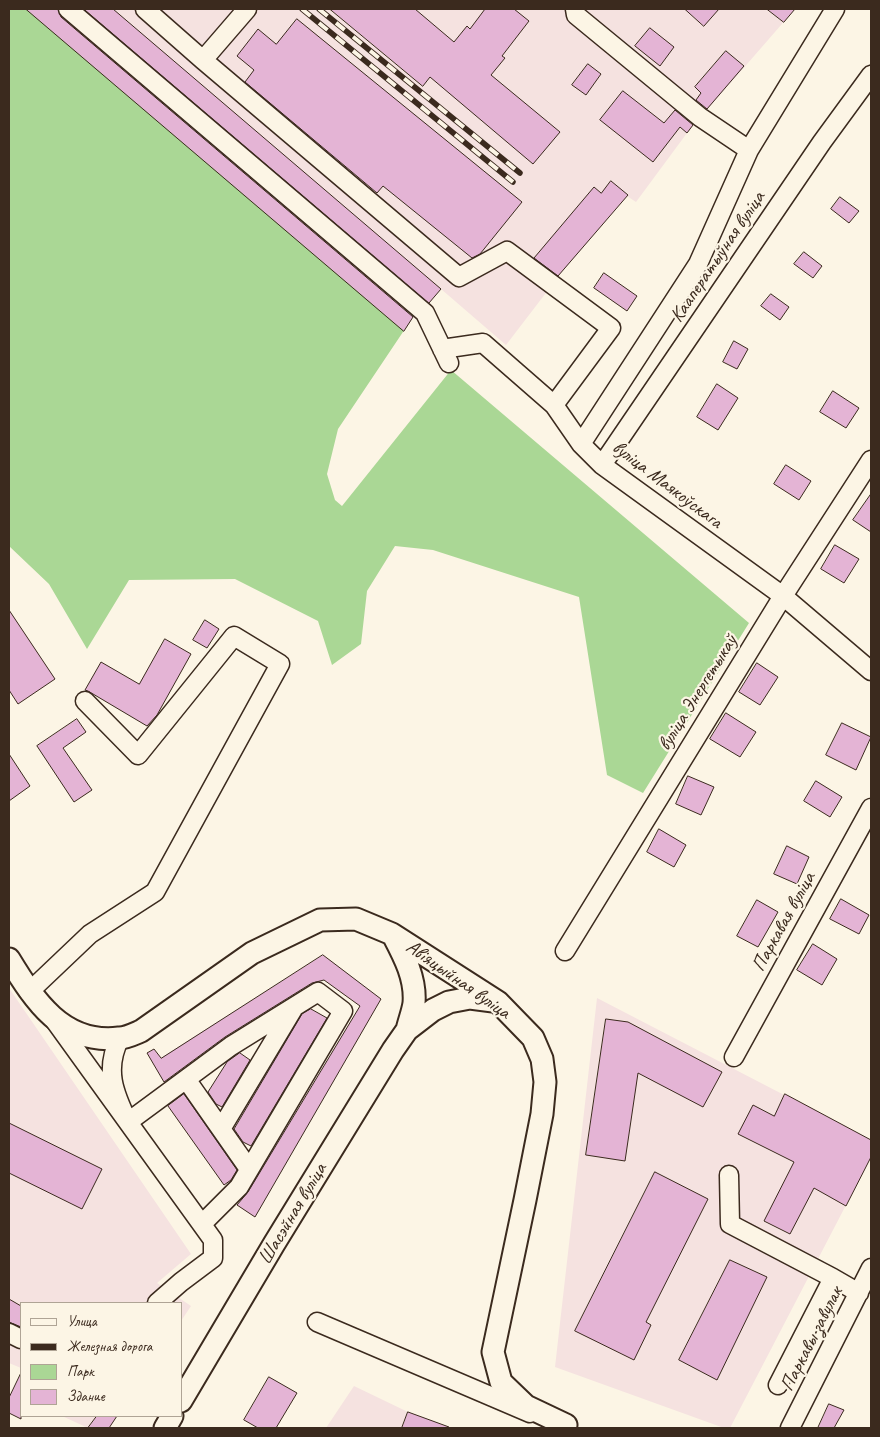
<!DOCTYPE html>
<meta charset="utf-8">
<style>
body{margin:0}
#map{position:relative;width:880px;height:1437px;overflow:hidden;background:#fcf5e5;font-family:Caveat,sans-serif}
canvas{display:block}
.frame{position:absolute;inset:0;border:10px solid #3b2a1e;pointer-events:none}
.legend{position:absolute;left:20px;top:1302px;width:162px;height:115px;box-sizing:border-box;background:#fcf5e5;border:1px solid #afa495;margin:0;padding:6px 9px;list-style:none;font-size:15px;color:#3b2a1e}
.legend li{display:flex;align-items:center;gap:10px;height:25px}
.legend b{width:25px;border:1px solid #afa495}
</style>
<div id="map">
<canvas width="880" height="1437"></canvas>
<div class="frame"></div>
<ul class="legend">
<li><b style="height:6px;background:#fcf5e5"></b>Улица</li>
<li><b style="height:6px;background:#3b2a1e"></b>Железная дорога</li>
<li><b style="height:14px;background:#aad795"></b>Парк</li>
<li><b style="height:14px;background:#e4b4d5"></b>Здание</li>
</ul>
</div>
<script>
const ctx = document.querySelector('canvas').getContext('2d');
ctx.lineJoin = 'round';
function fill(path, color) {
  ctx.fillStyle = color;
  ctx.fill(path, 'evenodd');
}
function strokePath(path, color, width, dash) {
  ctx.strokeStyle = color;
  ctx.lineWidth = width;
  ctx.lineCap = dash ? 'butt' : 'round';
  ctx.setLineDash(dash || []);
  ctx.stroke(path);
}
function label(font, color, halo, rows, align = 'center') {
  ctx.font = font + ' Caveat,sans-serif';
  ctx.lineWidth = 4.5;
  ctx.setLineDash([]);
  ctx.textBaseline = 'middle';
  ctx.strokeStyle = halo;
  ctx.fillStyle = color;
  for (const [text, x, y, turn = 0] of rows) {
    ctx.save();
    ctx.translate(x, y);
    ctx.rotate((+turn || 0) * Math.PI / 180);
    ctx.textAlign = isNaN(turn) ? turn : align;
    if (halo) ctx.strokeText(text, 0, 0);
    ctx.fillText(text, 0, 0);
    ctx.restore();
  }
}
const built = new Path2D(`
 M26,9h769l-108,124 -51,69 -9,-6 -71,83 -4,6 -46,60 -65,-56 -14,16 -12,10 -11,16z
 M9,988l182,266 -34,29 34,23 -10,15v-18h-160v65l-12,-5z
 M597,998l274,142v17l-141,271h-6l-169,-61z
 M354,1386l54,26 44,16h-126z
 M62,1416h55l-8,12h-21z`);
const green = new Path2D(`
 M9,9h31l371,311 -73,109 -11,45 8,26 7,6 109,-136 298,253 -106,170 -36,-18 -28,-178 -146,-47 -38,-4 -28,45 -6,53 -29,21 -14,-44 -83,-42 -106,1 -42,69 -38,-65 -40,-38z`);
const building = new Path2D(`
 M26,9h32l3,8 352,300 -9,14z
 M84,9h29l328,280 -12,14z
 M330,9h85l39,33 13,-16 3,3 15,-20h29l15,12 -27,35 3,2 -14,17 69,57 -27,32 -103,-87 -7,9z
 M685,9h34l-15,17z
 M767,9h28l-11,13z
 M297,19l225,183 -42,52 -8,4 -89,-72 -6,7 -132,-111 9,-12 -17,-14 21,-27 18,15z
 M650,28l24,19 -14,19 -25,-20z
 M726,51l18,15 -37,43 -11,-9 5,-7 -6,-6z
 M588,64l13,10 -15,21 -14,-10z
 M623,91l41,32 11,-13 18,15 -6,8 -7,-6 -27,35 -53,-42z
 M611,181l17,14 -70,81 -24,-18 60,-71 7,6z
 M840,197l19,14 -10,12 -18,-14z
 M804,252l18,14 -9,12 -19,-14z
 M604,273l33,23 -10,15 -33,-23z
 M771,294l18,13 -9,13 -19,-14z
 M734,341l14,8 -11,20 -14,-7z
 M717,384l21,14 -20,32 -21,-13z
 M833,391l26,17 -13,20 -26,-16z
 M786,465l25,16 -12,19 -25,-16z
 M871,494v38l-18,-12z
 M835,545l24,14 -15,24 -23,-14z
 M9,610l46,69 -37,25 -9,-14z
 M205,620l14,9 -12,19 -14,-8z
 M165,639l26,15 -34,61 -10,11 -59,-35 -3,-1 16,-28 38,22z
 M757,663l21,14 -18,28 -21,-13z
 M726,713l30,19 -16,25 -30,-18z
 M77,719l9,13 -23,16 29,42 -18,12 -37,-56z
 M842,723l29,14 -15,33 -30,-15z
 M9,754l21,32 -21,15z
 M688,776l26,11 -13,28 -25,-11z
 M816,781l26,16 -12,20 -26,-16z
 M659,829l27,16 -12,22 -27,-15z
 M787,846l22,11 -12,27 -23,-10z
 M841,899l28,16 -10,19 -29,-15z
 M757,900l21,12 -20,35 -21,-11z
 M813,944l24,15 -15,26 -25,-15z
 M323,955l58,44 -126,218 -18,-12 11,-13 112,-186 -36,-26 -12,3 -87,54 -61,45 -17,-29 7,-4 7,9z
 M311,1009l16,9 -76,128 -8,-4 -9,-13 68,-115z
 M606,1019l22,3 94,50 -19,35 -65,-34 -13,88 -39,-6z
 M240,1053l10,7 -28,47 -6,-3 -8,-12 19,-30z
 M184,1094l53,76 -6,10 -7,5 -56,-79z
 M785,1094l86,46v17l-25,49 -32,-18 -24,46 -26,-13 30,-59 -56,-28 15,-29 21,11z
 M9,1123l93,46 -20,40 -73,-36z
 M655,1172l53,27 -62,123 5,3 -17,35 -59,-29z
 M730,1260l37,17 -50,103 -38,-20z
 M9,1299l12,7v21l-12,-5z
 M21,1373v46l-12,-6v-15z
 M269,1377l28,16 -21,35h-18l-14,-8z
 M829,1404l15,6 -10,18h-16z
 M408,1412l41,15v1h-47z
 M97,1416h20l-8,12h-21z`);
const minor = new Path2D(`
 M68,9l357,304 24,50
 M145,9l58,51 256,217 48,-26 104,77 -57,77
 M575,9l1,6 124,102 49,33 -51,114 -117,180
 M203,60l44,-51
 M749,150l86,-141
 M442,349l41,-6 71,62 27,39 21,21 181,131 88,75
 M602,465l220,-323 49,-67
 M565,951l218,-355 88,-136
 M29,992l61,-58 65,-42 125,-228 -46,-28 -96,119 -53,-54
 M55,1021l158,219v18l-32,24 -24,21
 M120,1038c-16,31 -6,55 8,84l103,-76 87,-54 25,19 -104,176 -37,37
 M734,1057l137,-249
 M186,1079l63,90
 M221,1129l72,-120
 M729,1175l1,49 103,54
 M317,1322l213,91
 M9,1333l12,6
 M778,1385l55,-107 26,15
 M790,1428l81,-160`);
const major = new Path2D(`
 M393,935c11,21 23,43 21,68 -1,8 -5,18 -7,27
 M9,959c25,41 54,86 110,79 7,0 15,-4 22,-7l111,-78 68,-33 36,-1 36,15 106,68 35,36 9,21 3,23 -3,32 -17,86 -32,152 8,30 25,24 40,19
 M181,1401l93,-157 119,-194 14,-20 26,-20 16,-8 21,-4 23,3
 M165,1428l7,-12`);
const rail = new Path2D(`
 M302,9l211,173
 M319,9l201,164`);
const streetNames = [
 ["Кааператыўная вуліца",718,257,-56],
 ["вуліца Маякоўскага",667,485,37],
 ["вуліца Энергетыкаў",698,693,-58],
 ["Паркавая вуліца",784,922,-61],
 ["Авіяцыйная вуліца",458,980,35],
 ["Шасэйная вуліца",293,1214,-59],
 ["Паркавы завулак",812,1339,-63]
];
fill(built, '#f5e2e0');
fill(green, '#aad795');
fill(building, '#e4b4d5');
strokePath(building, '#3b2a1e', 1);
strokePath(minor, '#3b2a1e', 21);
strokePath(major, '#3b2a1e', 25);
strokePath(minor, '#fcf5e5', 18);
strokePath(major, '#fcf5e5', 21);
strokePath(rail, '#3b2a1e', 5.5);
strokePath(rail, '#fcf5e5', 4, [11]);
label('20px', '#3b2a1e', '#fcf5e5', streetNames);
</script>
